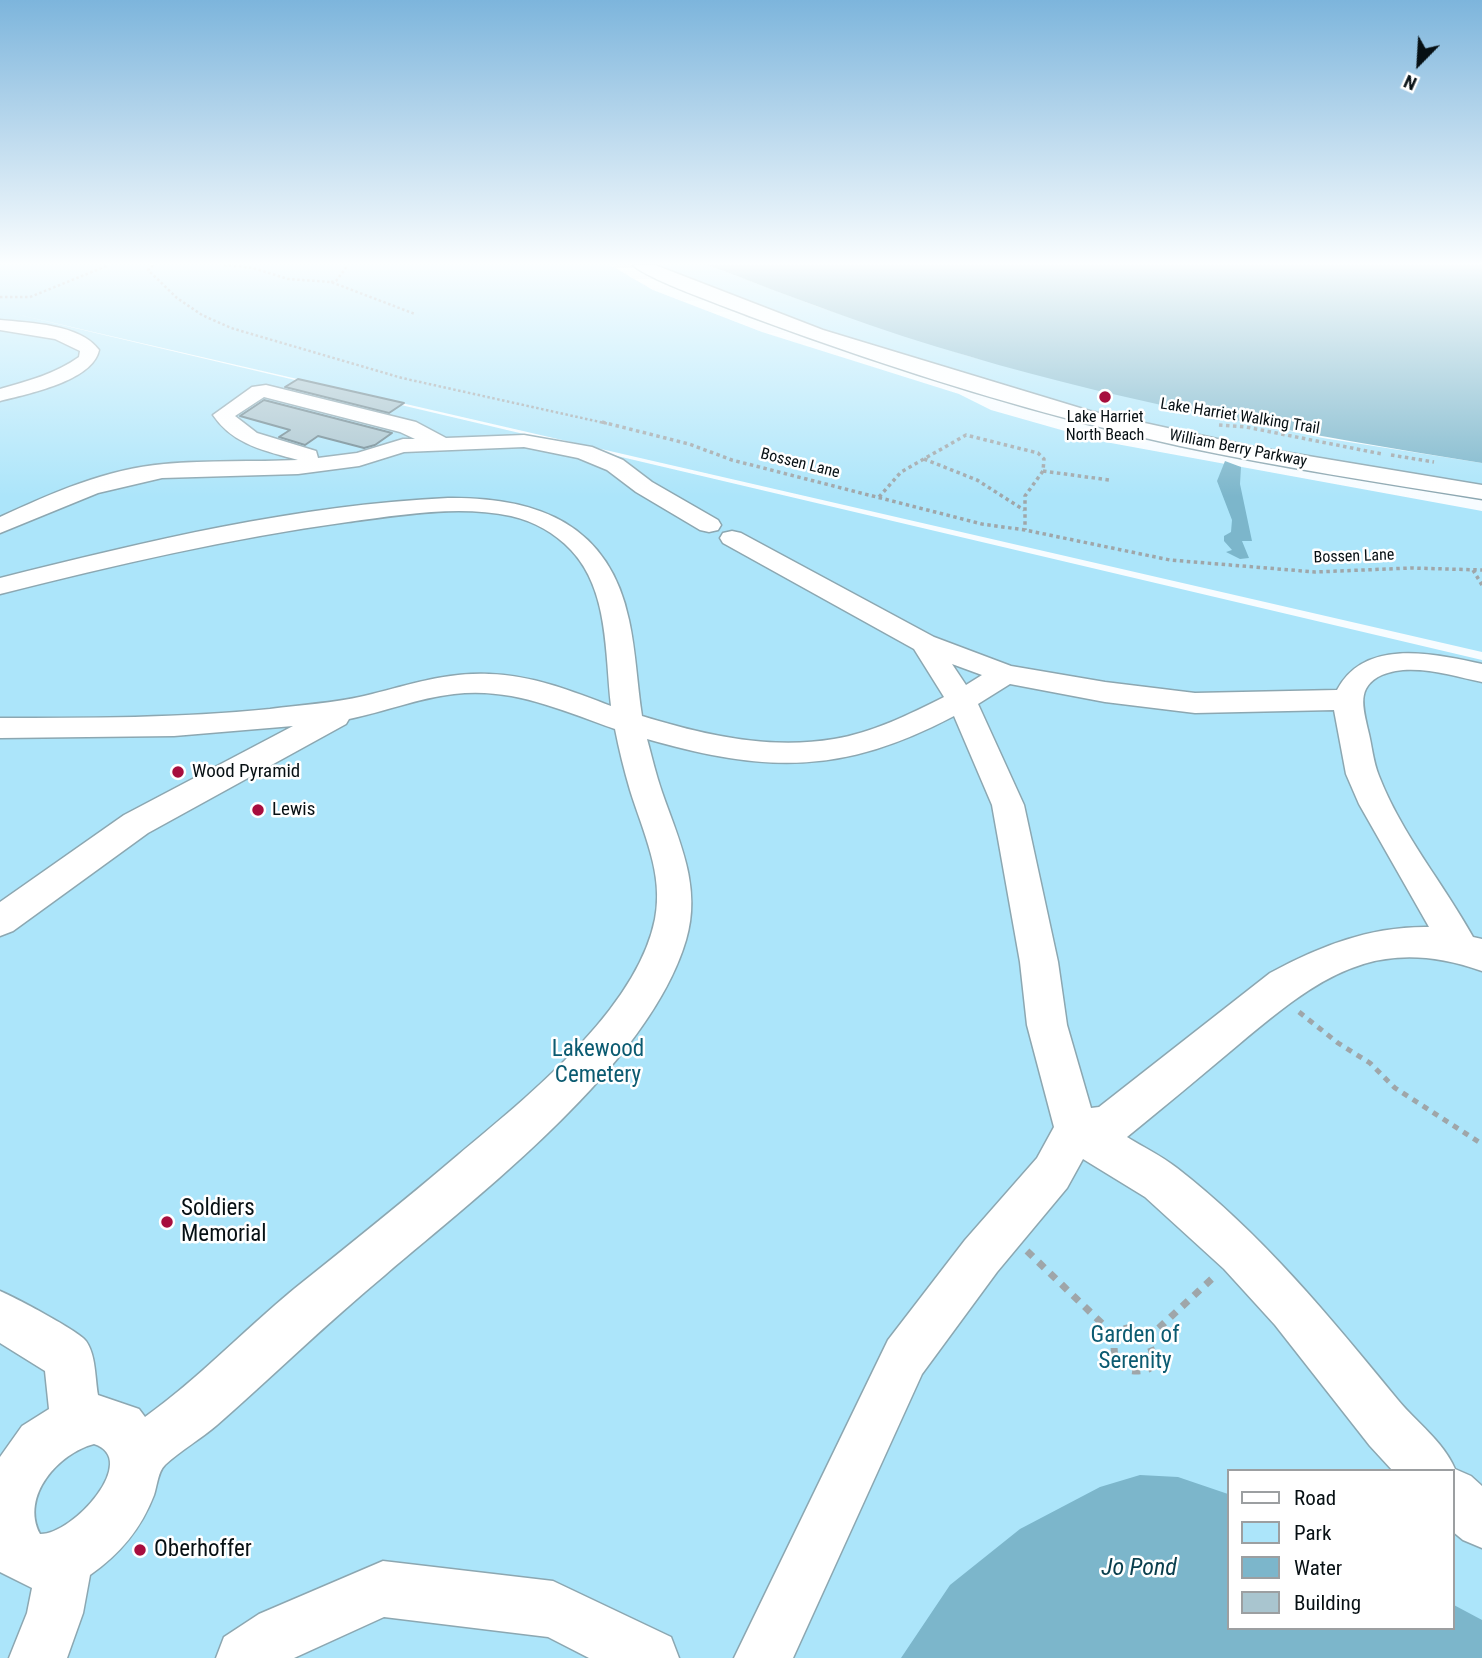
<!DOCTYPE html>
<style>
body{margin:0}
#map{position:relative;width:1482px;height:1658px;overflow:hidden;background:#f7fcff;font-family:"Roboto Condensed",sans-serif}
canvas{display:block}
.legend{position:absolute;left:1227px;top:1469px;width:228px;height:161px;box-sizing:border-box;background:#fff;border:2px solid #9c9fa1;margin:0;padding:9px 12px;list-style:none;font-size:21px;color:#071014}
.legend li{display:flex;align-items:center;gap:14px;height:35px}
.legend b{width:35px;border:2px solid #9c9fa1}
.north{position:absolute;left:1384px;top:28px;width:70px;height:70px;-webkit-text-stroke:5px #fff;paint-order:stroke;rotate:204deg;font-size:19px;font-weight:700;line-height:28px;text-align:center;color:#071014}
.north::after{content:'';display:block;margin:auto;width:24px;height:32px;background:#071014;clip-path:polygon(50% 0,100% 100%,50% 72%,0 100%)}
</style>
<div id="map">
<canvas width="1482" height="1658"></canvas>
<ul class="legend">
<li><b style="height:9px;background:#fff"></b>Road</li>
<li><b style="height:19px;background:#ace5fa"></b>Park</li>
<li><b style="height:19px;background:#7cb6cb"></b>Water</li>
<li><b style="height:19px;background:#a9c5cf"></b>Building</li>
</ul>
<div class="north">N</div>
</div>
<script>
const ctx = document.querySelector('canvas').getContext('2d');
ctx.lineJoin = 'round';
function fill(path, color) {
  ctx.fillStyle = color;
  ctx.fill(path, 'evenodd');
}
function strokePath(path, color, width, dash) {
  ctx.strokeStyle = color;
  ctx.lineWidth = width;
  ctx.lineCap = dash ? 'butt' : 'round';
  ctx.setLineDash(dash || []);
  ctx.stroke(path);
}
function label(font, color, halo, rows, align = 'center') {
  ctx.font = font + ' "Roboto Condensed",sans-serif';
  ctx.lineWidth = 5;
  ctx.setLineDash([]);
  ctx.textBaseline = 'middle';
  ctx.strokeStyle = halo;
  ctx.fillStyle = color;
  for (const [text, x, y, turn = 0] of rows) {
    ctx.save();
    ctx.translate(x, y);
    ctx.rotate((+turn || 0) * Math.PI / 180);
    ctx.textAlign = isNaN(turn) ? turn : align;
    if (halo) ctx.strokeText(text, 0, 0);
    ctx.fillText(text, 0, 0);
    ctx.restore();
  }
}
const green = new Path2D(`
 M0,265h610l43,25 109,42 197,62 32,16 109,31 382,70v141l-1471,-339 1471,347v998h-1482zM1228,1471h224v157h-224z
 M641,265h67l111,42 149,49 144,37 211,45 159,25v29l-83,-13 -413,-91z`);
const water = new Path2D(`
 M708,265h774v198c-172,-28 -346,-57 -514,-107 -88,-25 -174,-58 -260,-91z
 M1225,461l16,6 -1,17 12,57h-10l7,17 -9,1 -14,-7 6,-2 -8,-9v-5l7,-4 1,-12 -15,-39z
 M1140,1475l38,2 50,17v134h224v-24l30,16v38h-581l49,-73 70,-56 80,-42z`);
const building = new Path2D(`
 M298,379l106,24 -15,10 -104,-26z
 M264,400l128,33 -17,12 -11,3 -46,-12 -13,9 -26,-8 11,-7 -50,-14z`);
const pathFar3 = new Path2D(`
 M153,265l-5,5 29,28 25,17 29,13 171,50 207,46
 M224,265l29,3 35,11 43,3 84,32
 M331,282l5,-1 12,-16
 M0,297h30l79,-32`);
const pathFar2 = new Path2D(`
 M602,422l87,22 43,16 250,64 43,6 145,30 145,12 96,-4 71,2
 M1219,425l27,2 136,27
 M1391,455l43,7
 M924,459l53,21 47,30
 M1043,471l66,9
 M879,497l22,-25 65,-37 72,18 6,6 -1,12 -18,25v34
 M1473,570l9,15`);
const pathFar1 = new Path2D(`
 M1299,1012l39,31 32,20 25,25 87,56`);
const path = new Path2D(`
 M1027,1251l87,84
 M1127,1328c19,6 24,15 27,33l-5,8c-29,9 -42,-13 -31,-38z
 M1147,1339l69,-64`);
const minor = new Path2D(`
 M633,265h22l168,65 267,81 164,36 228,38v14c-101,-16 -202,-32 -302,-53 -146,-32 -291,-78 -431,-130 -22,-9 -103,-37 -116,-51z
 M0,320c30,3 80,4 99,30 -6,31 -72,44 -99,51v-12c28,-8 55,-15 79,-32l1,-6 -25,-12 -55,-9z
 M266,385l150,37 30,16 78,-3 68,12 31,13 29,22 66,38 3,5 -3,5 -9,2 -9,-2 -64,-38 -29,-22 -29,-12 -54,-11 -120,5 -45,14 -61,8 -136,4 -64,15 -98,40v-16c52,-24 106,-48 164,-53 44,-4 90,-2 134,-4 -32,-9 -65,-15 -85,-45l39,-28zM264,397l136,35 15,7h-12l-46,14 -39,5 -2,-7 -59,-18 -22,-17z
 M448,498c90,-1 161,26 181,122 7,32 8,64 13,96 62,19 127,34 192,23 38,-6 76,-25 110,-42l-30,-48 -191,-106 -3,-5 3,-5 9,-2 9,2 193,104 77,29 94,16 90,11 142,-3c28,-53 98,-36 145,-26v18c-29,-6 -71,-20 -100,-7 -26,12 -19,32 -14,55 4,15 5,32 11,46 22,57 64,107 94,161l9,2v32c-108,-38 -165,8 -244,74 -37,31 -74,62 -111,92 16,10 35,19 50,31 85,66 153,149 221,232 19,23 45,41 57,69l16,7 11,10v62l-19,-8 -11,-9v-60h-59l-23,-25 -95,-121 -51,-56 -79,-72 -62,-38 -16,29 -70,84 -75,102 -129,284h-59l154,-318 77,-100 72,-82 17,-31 -27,-102 -7,-63 -28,-157 -38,-89c-112,59 -188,57 -307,23 5,18 9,36 15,53 17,49 40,95 24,148 -37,125 -204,252 -301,335 -58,48 -111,100 -168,150 -16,14 -36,25 -52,40 -7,6 -8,21 -11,30 -13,34 -34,59 -64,80l-7,38 -16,45h-58l18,-45 5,-25 -32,-16v-115l22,-31 27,-17 -4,-38 -45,-28v-52c14,6 79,40 86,50 10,14 9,37 12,54l41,14 6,8c53,-38 98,-86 149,-128 55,-44 110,-88 164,-134 68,-57 179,-145 197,-236 9,-45 -12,-87 -25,-129 -6,-20 -11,-41 -15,-61 -54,-19 -103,-42 -161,-35 -36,4 -70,18 -105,25l-3,5 -198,109 -135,98 -13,5v-34l124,-87 169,-89 -119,10 -174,2v-20c90,0 180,0 270,-9 31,-4 63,-6 94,-13 42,-10 81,-24 125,-22 42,1 83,17 122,32 -6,-52 -2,-116 -40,-156 -16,-17 -38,-29 -60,-34 -53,-11 -110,-1 -163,6 -118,16 -233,43 -348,72v-16c147,-37 297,-73 448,-80zM952,664l30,11 -16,10zM1010,684l95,18 90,11 139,-3 12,64 13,30 70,123c-58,-1 -109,19 -159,46l-171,134 -8,1 -24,-83 -9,-63 -34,-157 -46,-101zM94,1444c47,15 -21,91 -54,90 -20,-38 19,-81 54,-90z
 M383,1561l170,20 118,56 8,21h-90l-41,-21 -164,-20 -90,41h-78l8,-21 35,-23z`);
const markers = [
 [1105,397,7,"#a70e3e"],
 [178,772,7,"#a70e3e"],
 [258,810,7,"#a70e3e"],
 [167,1222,7,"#a70e3e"],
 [140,1550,7,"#a70e3e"]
];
const farStreetnames = [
 ["Lake Harriet Walking Trail",1240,417,9],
 ["William Berry Parkway",1238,449,11],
 ["Bossen Lane",800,464,14],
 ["Bossen Lane",1354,557,-2]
];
const farPoinames = [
 ["Lake Harriet",1105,418],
 ["North Beach",1105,436]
];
const poiNames = [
 ["Wood Pyramid",192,772],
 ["Lewis",272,810]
];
const nearParknames = [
 ["Lakewood",598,1050],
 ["Cemetery",598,1076],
 ["Garden of",1135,1336],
 ["Serenity",1135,1362]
];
const nearPoinames = [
 ["Soldiers",181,1209],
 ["Memorial",181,1235],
 ["Oberhoffer",154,1550]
];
const nearWaternames = [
 ["Jo Pond",1139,1569]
];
fill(green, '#ace5fa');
fill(water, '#7cb6cb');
fill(building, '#a9c5cf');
strokePath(building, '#6d8790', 2);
strokePath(minor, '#8ca7b1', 3);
strokePath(pathFar3, '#9fa6a9', 2.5, [2.5, 2.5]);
strokePath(pathFar2, '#9fa6a9', 3.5, [3.5, 3.5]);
strokePath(pathFar1, '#9fa6a9', 5, [6, 6]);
strokePath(path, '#9fa6a9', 7, [8, 8]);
fill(minor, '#fff');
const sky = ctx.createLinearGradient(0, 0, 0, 497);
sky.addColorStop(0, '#7db5dc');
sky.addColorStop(0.53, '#fbfeff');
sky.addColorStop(1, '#fbfeff00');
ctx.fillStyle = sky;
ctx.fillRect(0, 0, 1482, 497);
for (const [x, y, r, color] of markers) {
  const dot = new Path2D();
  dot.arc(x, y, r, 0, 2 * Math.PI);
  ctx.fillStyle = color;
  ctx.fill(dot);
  strokePath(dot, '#fff', 2.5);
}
label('16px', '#071014', '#fff', farStreetnames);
label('16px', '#071014', '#fff', farPoinames);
label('19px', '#071014', '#fff', poiNames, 'left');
label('23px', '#0b5b71', '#fff', nearParknames);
label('23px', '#071014', '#fff', nearPoinames, 'left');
label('italic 24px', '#093e4d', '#fff', nearWaternames);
</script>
